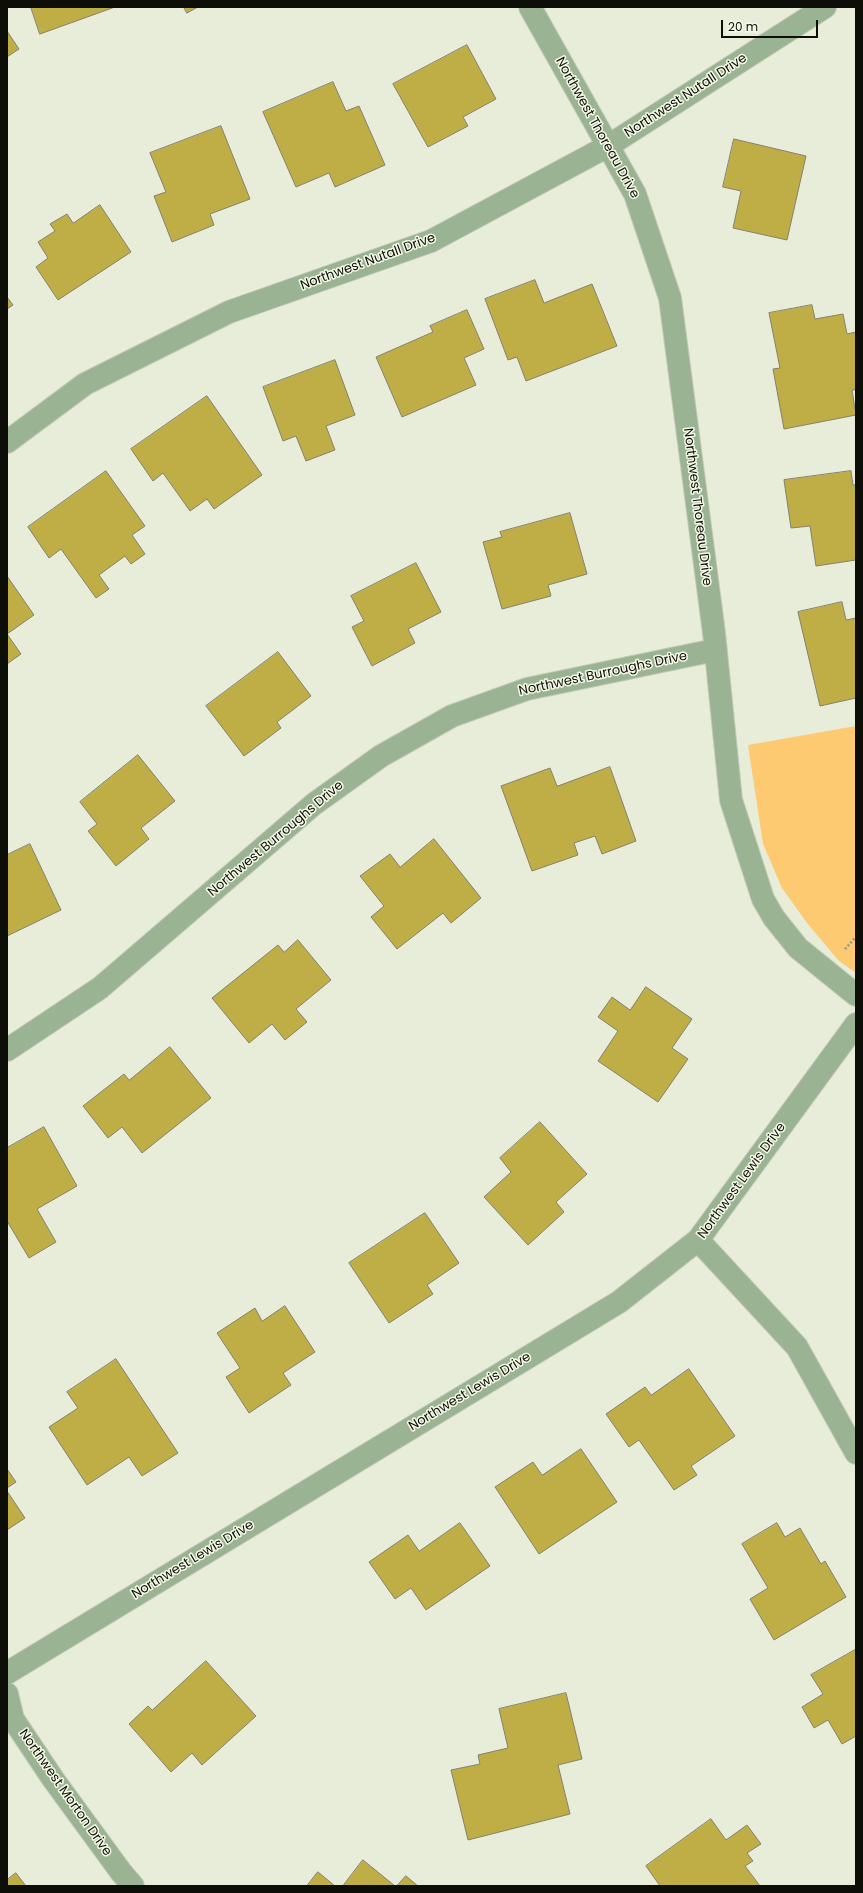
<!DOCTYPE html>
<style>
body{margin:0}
#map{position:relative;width:863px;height:1893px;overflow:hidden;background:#e7edd9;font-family:Poppins,sans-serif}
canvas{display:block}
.frame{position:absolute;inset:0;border:8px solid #0d0e08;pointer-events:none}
.scale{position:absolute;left:721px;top:20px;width:97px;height:18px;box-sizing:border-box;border:2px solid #0d0e08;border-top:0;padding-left:5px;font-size:12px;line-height:14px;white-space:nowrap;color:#0d0e08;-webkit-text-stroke:3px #f5fae7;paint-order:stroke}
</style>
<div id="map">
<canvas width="863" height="1893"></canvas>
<div class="frame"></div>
<div class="scale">20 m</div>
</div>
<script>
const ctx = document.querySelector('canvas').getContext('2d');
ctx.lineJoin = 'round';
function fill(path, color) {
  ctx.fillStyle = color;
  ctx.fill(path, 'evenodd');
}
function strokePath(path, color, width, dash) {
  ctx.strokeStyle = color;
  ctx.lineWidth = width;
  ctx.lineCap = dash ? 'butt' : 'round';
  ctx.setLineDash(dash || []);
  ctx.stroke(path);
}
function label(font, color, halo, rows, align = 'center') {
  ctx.font = font + ' Poppins,sans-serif';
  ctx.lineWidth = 3;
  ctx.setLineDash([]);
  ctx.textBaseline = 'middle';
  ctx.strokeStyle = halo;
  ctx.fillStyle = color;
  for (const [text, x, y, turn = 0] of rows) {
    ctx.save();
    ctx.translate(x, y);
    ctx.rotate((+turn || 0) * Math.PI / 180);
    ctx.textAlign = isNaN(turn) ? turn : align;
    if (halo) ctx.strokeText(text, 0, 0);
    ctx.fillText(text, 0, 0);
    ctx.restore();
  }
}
const green = new Path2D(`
 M856,726v247l-18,-13 -31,-37 -25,-35 -19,-44 -15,-99z`);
const building = new Path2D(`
 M31,7h84l-75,27z
 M184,7h14l-11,6z
 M7,31l12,18 -12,8z
 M467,45l29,54 -33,18 5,9 -40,21 -35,-63z
 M333,82l13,29 13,-5 26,59 -50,22 -6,-14 -33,14 -33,-75z
 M221,126l29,73 -40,15 4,11 -42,17 -18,-46 12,-4 -16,-39z
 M734,139l72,17 -19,84 -54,-12 8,-37 -18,-4z
 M100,205l31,47 -73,48 -22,-33 12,-9 -10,-16 17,-11 -5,-7 17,-10 6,9z
 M535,280l9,23 48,-19 25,62 -91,35 -9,-24 -9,3 -23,-61z
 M7,297l6,8 -6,4z
 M812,305l3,14 28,-5 4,20 9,-2v58h-4l4,25 -72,14 -11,-60 7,-1 -11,-55z
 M467,310l17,39 -20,9 12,27 -74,32 -26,-60 57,-25 -3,-6z
 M335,360l20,55 -29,11 9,24 -29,11 -10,-25 -13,5 -20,-54z
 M207,396l55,79 -48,34 -7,-10 -17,12 -27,-38 -10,8 -22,-32z
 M106,471l39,55 -13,9 13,19 -14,10 -6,-8 -26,19 10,14 -13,9 -35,-49 -12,9 -21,-31z
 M851,471l2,14h3v75l-40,6 -6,-40 -19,2 -7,-48z
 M570,513l17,61 -39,11 3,11 -49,13 -19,-67 19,-5 -2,-5z
 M416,563l25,49 -33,17 7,14 -43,23 -20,-39 12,-6 -13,-25z
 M7,576l27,39 -27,19z
 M842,602l4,18 10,-2v80l-36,8 -22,-94z
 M7,634l14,20 -14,10z
 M278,652l33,44 -34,26 4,6 -37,28 -38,-50z
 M138,755l37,46 -34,27 8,11 -33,27 -28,-35 9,-7 -17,-22z
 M610,767l26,74 -34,13 -7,-18 -21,7 4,12 -46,16 -31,-85 49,-18 7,18z
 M434,839l47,59 -30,25 -8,-10 -46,36 -26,-32 13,-11 -24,-30 30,-22 10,13z
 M30,844l31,66 -54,26v-81z
 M298,940l33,40 -35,29 11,13 -22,18 -13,-16 -23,19 -37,-45 66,-53 6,7z
 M646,987l46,32 -20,29 16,11 -30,43 -60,-41 20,-30 -20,-14 14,-20 18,13z
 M170,1047l41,51 -69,55 -20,-26 -14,11 -25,-32 41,-32 5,6z
 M540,1122l47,52 -31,28 8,10 -36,33 -44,-48 27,-25 -11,-14z
 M44,1127l33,59 -40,23 19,33 -27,16 -22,-37v-73z
 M425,1213l34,50 -32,22 6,9 -44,29 -40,-60z
 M285,1306l30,46 -32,21 8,12 -42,28 -23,-36 14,-9 -23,-35 38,-25 7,13z
 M116,1359l62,94 -36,23 -13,-19 -42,28 -38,-58 29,-19 -11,-16z
 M689,1369l46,67 -44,30 6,9 -23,15 -35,-50 -10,7 -23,-33 39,-27 6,8z
 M581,1449l36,53 -78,52 -44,-67 38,-25 9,13z
 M7,1469l9,13 -9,6z
 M7,1491l18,27 -18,12z
 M460,1523l30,43 -64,44 -15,-22 -16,11 -26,-37 39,-27 11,16z
 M777,1523l8,14 15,-9 21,36 4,-3 21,36 -72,43 -24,-41 18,-11 -26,-44z
 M855,1650l1,2v84l-14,8 -14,-24 -14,8 -12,-21 21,-13 -12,-19z
 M206,1661l50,55 -54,49 -10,-12 -21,19 -42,-48 19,-18 4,4z
 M566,1693l16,66 -24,6 12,49 -102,26 -17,-70 29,-6 -2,-9 30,-7 -9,-39z
 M711,1819l15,21 21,-15 14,19 -14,9 6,8 -8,5 15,20h-100l-14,-20z
 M363,1860l32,26h-52z
 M318,1872l17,14h-28z
 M16,1873l10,13h-19v-6z
 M406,1876l12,10h-21z`);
const path = new Path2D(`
 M845,949l11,-12`);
const minor = new Path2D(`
 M530,7l105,187 35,104 44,335 17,167 32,99 11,19 24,30 58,47
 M7,442l78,-58 144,-72 202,-71 177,-95 217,-139
 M7,1050l93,-62 214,-184 67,-48 71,-40 75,-27 188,-39
 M698,1240l99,107 59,106
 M7,1673l612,-371 79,-62 158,-216
 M7,1694l6,25 40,60 68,93 12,14`);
const streetNames = [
 ["Northwest Nutall Drive",686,96,-33],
 ["Northwest Thoreau Drive",597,128,61],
 ["Northwest Nutall Drive",368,262,-20],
 ["Northwest Thoreau Drive",697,507,83],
 ["Northwest Burroughs Drive",603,674,-12],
 ["Northwest Burroughs Drive",276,839,-40],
 ["Northwest Lewis Drive",742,1181,-54],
 ["Northwest Lewis Drive",470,1392,-31],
 ["Northwest Lewis Drive",193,1560,-31],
 ["Northwest Morton Drive",65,1793,55]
];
fill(green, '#fdca72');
fill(building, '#bfad46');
strokePath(building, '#84816f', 1);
strokePath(minor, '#c4c9b8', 24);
strokePath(path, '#95998b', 2.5, [2, 2]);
strokePath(minor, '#9ab493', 22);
label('13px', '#0d0e08', '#f5fae7', streetNames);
</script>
